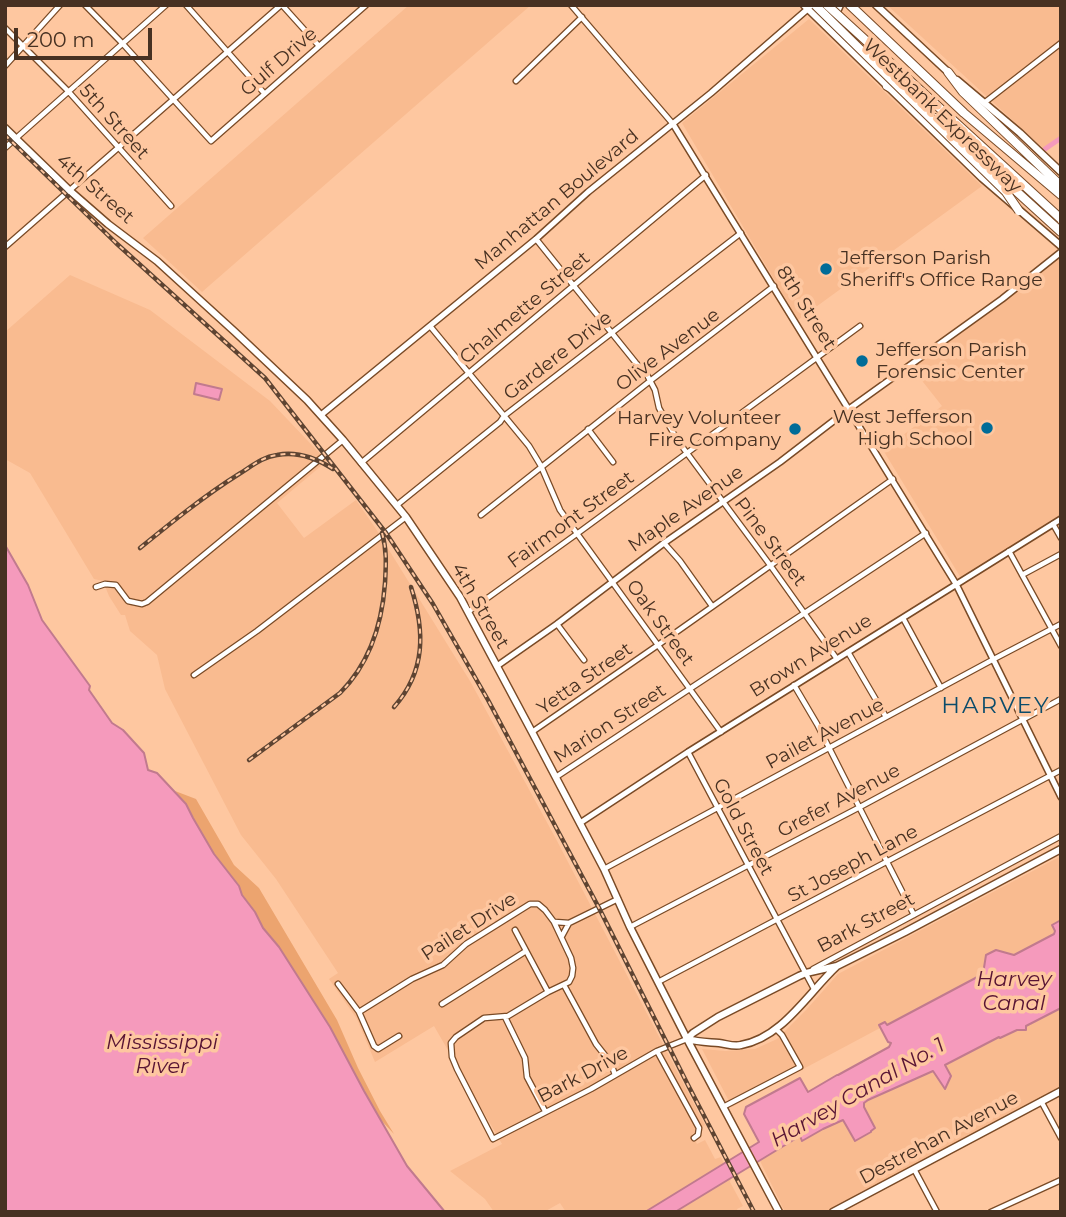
<!DOCTYPE html>
<style>
body{margin:0}
#map{position:relative;width:1066px;height:1217px;overflow:hidden;background:#fec7a0;font-family:Montserrat,sans-serif}
canvas{display:block}
.frame{position:absolute;inset:0;border:7px solid #473122;pointer-events:none}
.scale{position:absolute;left:14px;top:28px;width:138px;height:32px;box-sizing:border-box;border:4px solid #473122;border-top:0;padding-left:9px;font-size:21px;line-height:24px;white-space:nowrap;color:#473122;-webkit-text-stroke:5px #fec7a0;paint-order:stroke}
</style>
<div id="map">
<canvas width="1066" height="1217"></canvas>
<div class="frame"></div>
<div class="scale">200 m</div>
</div>
<script>
const ctx = document.querySelector('canvas').getContext('2d');
ctx.lineJoin = 'round';
function fill(path, color) {
  ctx.fillStyle = color;
  ctx.fill(path, 'evenodd');
}
function strokePath(path, color, width, dash) {
  ctx.strokeStyle = color;
  ctx.lineWidth = width;
  ctx.lineCap = dash ? 'butt' : 'round';
  ctx.setLineDash(dash || []);
  ctx.stroke(path);
}
function label(font, color, halo, rows, align = 'center') {
  ctx.font = font + ' Montserrat,sans-serif';
  ctx.lineWidth = 7;
  ctx.setLineDash([]);
  ctx.textBaseline = 'middle';
  ctx.strokeStyle = halo;
  ctx.fillStyle = color;
  for (const [text, x, y, turn = 0] of rows) {
    ctx.save();
    ctx.translate(x, y);
    ctx.rotate((+turn || 0) * Math.PI / 180);
    ctx.textAlign = isNaN(turn) ? turn : align;
    if (halo) ctx.strokeText(text, 0, 0);
    ctx.fillText(text, 0, 0);
    ctx.restore();
  }
}
const built = new Path2D(`
 M409,5h122l-329,287 -59,-54z
 M887,5h174v133l-17,11z
 M809,19l173,167 -184,134 -116,-197z
 M1061,256v258l-100,64 -78,-128 59,-44 -30,-38z
 M70,275l80,35 120,91 57,60 -50,42 27,35 52,-38 20,29 94,152 86,158 149,286 -13,9 5,10 8,-4 10,19 6,-2 3,7 -79,48h-79l-6,-9 -16,9h-50l-9,-13 -35,-28 52,-27 -68,-118 -59,36 -18,-43 -28,-40 9,-6 -62,-94 -35,-44 -76,-146 -8,-34 -27,-24 -5,-16h-4l-12,-19 -6,-15 -9,-2 -64,-106 -25,-14v-127z
 M1061,856v64l-9,5 3,6 -1,3 -40,21 -18,-5 -10,5 -3,19 -96,51h-8l1,3 -148,79 -30,-58 24,2 29,-2 22,-10 30,-30 31,-35z
 M1061,1008v79l-153,83 -81,42h-42l-25,-51 40,-25 2,4 41,-21 12,22 16,-8 -7,-26v-3l4,-4 66,-29 8,15 3,-21 55,-29 1,2 16,-8 9,-1v-3z
 M731,1178l-1,4 13,24 -6,3 1,3h-63z`);
const green = new Path2D(`
 M175,791l21,8 38,66 25,23 78,132 21,48 22,43 14,23 -15,-16 -100,-170 -16,-20 -8,-16 -13,-17 -3,-9 -18,-21 -20,-33 -15,-28z`);
const water = new Path2D(`
 M196,383l26,6 -3,11 -25,-6z
 M5,545l23,40 14,35 48,66 -1,4 23,33 11,7 21,23 4,17 9,3 29,31 7,14 21,36 25,32 3,9 13,17 8,16 16,19 51,80 34,64 43,75 38,46h-440z
 M1061,920v88l-35,18v4h-9l-17,8 -1,-1 -54,28 6,11 -6,13 -12,-18 -65,29 -4,3v4l11,21 -4,3v1l-16,9 -12,-21 -20,9 -21,12 -2,-5 -125,76h-30l114,-70 -15,-28 2,-7 54,-29 8,14 29,-17h1l51,-28 2,-4 -3,-1 -9,-17 6,-3 2,3 96,-51 3,-19 10,-5 18,5 40,-21 1,-3 -3,-6z`);
const canal = new Path2D(`
 M1045,149l16,-11`);
const minor = new Path2D(`
 M85,5l38,39 88,97 155,-136
 M186,5l78,88
 M282,5l37,41
 M571,5l102,119
 M5,28l63,63 103,115
 M5,66l55,-61
 M516,81l66,-64
 M984,103l77,-60
 M5,148l161,-143
 M536,239l100,124 10,10 9,17 4,18 19,33 92,124 67,94
 M5,247l276,-242
 M430,326l99,120 12,20 19,44 161,222
 M588,429l25,33
 M361,463l345,-288
 M397,505l103,-83 4,-6 237,-183
 M481,515l169,-134 124,-95
 M1053,524l8,14
 M664,543l16,18 32,45
 M1009,551l52,95
 M1022,575l39,-21
 M96,587l9,-3 11,1 12,16 14,3 5,-2 196,-162
 M468,612l110,-79 282,-207
 M903,618l38,70
 M557,624l27,36
 M848,652l38,65
 M194,675l63,-44 149,-114
 M794,685l23,39 97,191
 M532,732l126,-87 235,-166
 M688,752l126,237
 M556,777l370,-244
 M604,869l390,-210 67,-35
 M555,922l14,1 -7,13
 M569,923l49,-24
 M630,927l230,-120 201,-108
 M515,930l33,62
 M813,969l248,-133
 M658,982l403,-212
 M338,984l21,28 15,34 4,3 21,-13
 M564,985l32,59 15,19 4,12
 M442,1004l84,-53
 M359,1012l53,-33 31,-14 23,-21 64,-40h8l7,6 9,12 17,36 2,10 -1,8 -3,6 -21,10 -40,24 -24,2 -28,19 -5,6 1,14 5,12 36,70 98,-50 66,-38 30,-12
 M505,1017l20,41 2,19 18,34
 M657,1051l42,77 -1,7 -4,3
 M1041,1101l20,37
 M723,1107l77,-40 -18,-32 -5,-5
 M914,1169l23,43
 M991,1212l70,-32`);
const tertiary = new Path2D(`
 M673,124l283,460 105,213
 M321,415l215,-176 52,-47 123,-99 99,-86
 M497,666l60,-42 107,-81 116,-81 69,-53 153,-110 59,-47
 M580,823l108,-71 373,-233`);
const secondary = new Path2D(`
 M804,5l178,173 79,68
 M876,5l73,68
 M835,26v-10l5,-11
 M957,80l63,53 41,39
 M5,128l64,62 39,34 49,37 78,71 72,68 36,40 63,77 54,80 72,135 72,137 26,58 57,112 92,173
 M837,966c-29,27 -55,72 -96,79 -7,2 -14,-1 -22,-2 -11,-1 -21,-1 -32,-4l6,-6 25,-16 81,-41 7,-3 31,-7 68,-34 156,-83
 M833,1212l228,-121`);
const motorway = new Path2D(`
 M850,5l114,108 97,82
 M948,72l15,20 98,94
 M887,86l19,10
 M936,118l125,114`);
const rail = new Path2D(`
 M5,135l111,108 149,135 121,155 47,71 55,96 111,208 90,179 65,125
 M140,548c32,-26 64,-52 99,-74 13,-8 23,-17 38,-19 20,-4 39,3 56,14
 M394,707c32,-36 31,-76 17,-120
 M249,760l91,-67c30,-30 42,-69 45,-110 1,-18 2,-33 -3,-50`);
const motorwayBridge = new Path2D(`
 M815,5l191,187 13,19
 M827,5l234,214`);
const markers = [
 [826,269,7,"#006c98"],
 [862,361,7,"#006c98"],
 [987,428,7,"#006c98"],
 [795,429,7,"#006c98"]
];
const streetNames = [
 ["Gulf Drive",279,62,-41],
 ["Westbank Expressway",942,116,44],
 ["5th Street",114,122,48],
 ["4th Street",95,189,41],
 ["Manhattan Boulevard",557,200,-40],
 ["Chalmette Street",525,308,-40],
 ["8th Street",806,308,58],
 ["Olive Avenue",668,350,-37],
 ["Gardere Drive",558,356,-38],
 ["Maple Avenue",686,509,-35],
 ["Fairmont Street",571,520,-36],
 ["Pine Street",770,542,53],
 ["4th Street",480,606,60],
 ["Oak Street",660,623,54],
 ["Brown Avenue",811,656,-32],
 ["Yetta Street",585,679,-35],
 ["Marion Street",610,724,-33],
 ["Pailet Avenue",825,734,-28],
 ["Grefer Avenue",839,801,-28],
 ["Gold Street",743,827,62],
 ["St Joseph Lane",853,864,-28],
 ["Bark Street",866,923,-28],
 ["Pailet Drive",469,927,-33],
 ["Bark Drive",583,1075,-28],
 ["Destrehan Avenue",939,1138,-28]
];
const poiNames = [
 ["Jefferson Parish",840,258],
 ["Sheriff's Office Range",840,280],
 ["Jefferson Parish",876,350],
 ["Forensic Center",876,372],
 ["West Jefferson",973,417,"right"],
 ["High School",973,439,"right"],
 ["Harvey Volunteer",781,418,"right"],
 ["Fire Company",781,440,"right"]
];
const waterNames = [
 ["Harvey",1014,980],
 ["Canal",1014,1004],
 ["Mississippi",162,1043],
 ["River",162,1067],
 ["Harvey Canal No. 1",858,1093,-30]
];
const quarterNames = [
 ["HARVEY",996,706]
];
fill(built, '#f9bb90');
fill(green, '#eca46f');
fill(water, '#f59abc');
strokePath(water, '#c17a8e', 2);
strokePath(canal, '#f59abc', 5);
strokePath(minor, '#794a26', 7);
strokePath(tertiary, '#794a26', 8);
strokePath(secondary, '#794a26', 9);
strokePath(motorway, '#794a26', 10);
strokePath(minor, '#fff', 4.5);
strokePath(tertiary, '#fff', 5);
strokePath(secondary, '#fff', 6);
strokePath(motorway, '#fff', 8);
strokePath(rail, '#5e4432', 4.5);
strokePath(rail, '#fec7a0', 2, [5]);
strokePath(motorwayBridge, '#794a26', 10, []);
strokePath(motorwayBridge, '#fff', 8);
for (const [x, y, r, color] of markers) {
  const dot = new Path2D();
  dot.arc(x, y, r, 0, 2 * Math.PI);
  ctx.fillStyle = color;
  ctx.fill(dot);
  strokePath(dot, '#fec7a0', 2.5);
}
label('19px', '#473122', '#fec7a0', streetNames);
label('19px', '#473122', '#fec7a0', poiNames, 'left');
label('italic 21px', '#581434', '#fec7a0', waterNames);
ctx.letterSpacing = '2px';
label('23px', '#0b4c6b', '#fec7a0', quarterNames);
ctx.letterSpacing = '0px';
</script>
